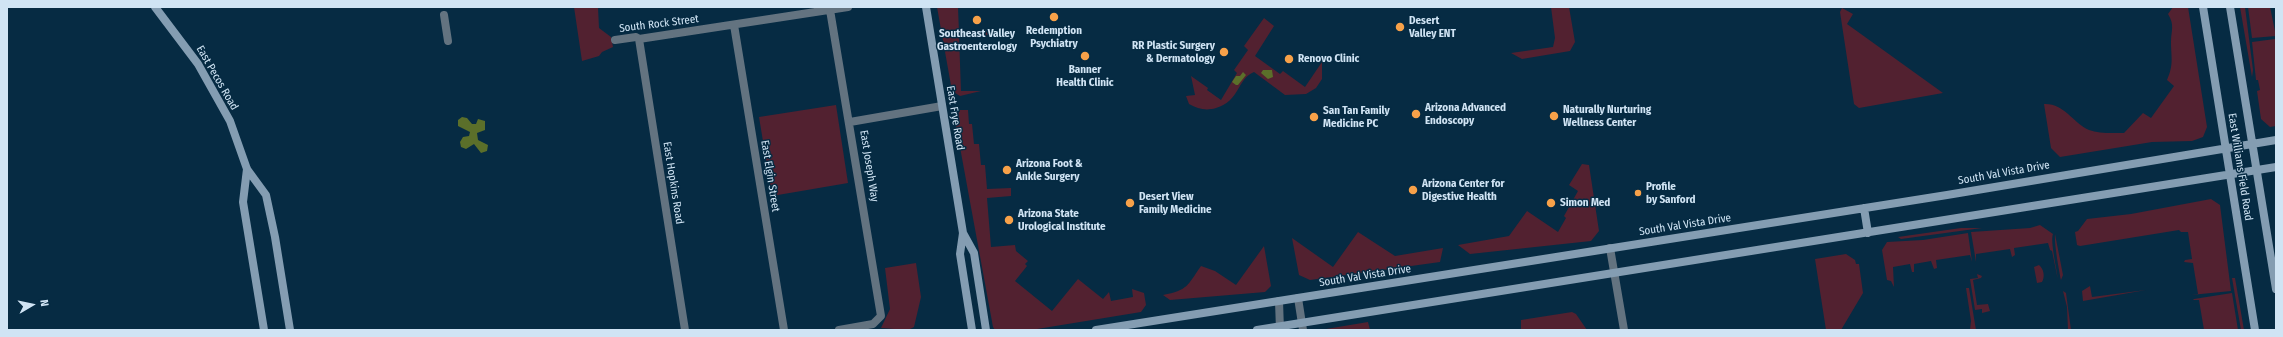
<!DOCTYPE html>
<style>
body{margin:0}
#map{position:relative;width:2283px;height:337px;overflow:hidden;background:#062b43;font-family:"Fira Sans Condensed",sans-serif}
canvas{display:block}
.frame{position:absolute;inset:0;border:8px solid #d0e4f4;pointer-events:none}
.north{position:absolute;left:12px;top:285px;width:40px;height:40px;-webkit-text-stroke:3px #062b43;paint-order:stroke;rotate:81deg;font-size:11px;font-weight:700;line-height:16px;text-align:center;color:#d0e4f4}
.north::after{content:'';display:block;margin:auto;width:14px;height:18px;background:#d0e4f4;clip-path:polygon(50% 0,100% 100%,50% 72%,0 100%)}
</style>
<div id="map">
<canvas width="2283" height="337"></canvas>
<div class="frame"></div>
<div class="north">N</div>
</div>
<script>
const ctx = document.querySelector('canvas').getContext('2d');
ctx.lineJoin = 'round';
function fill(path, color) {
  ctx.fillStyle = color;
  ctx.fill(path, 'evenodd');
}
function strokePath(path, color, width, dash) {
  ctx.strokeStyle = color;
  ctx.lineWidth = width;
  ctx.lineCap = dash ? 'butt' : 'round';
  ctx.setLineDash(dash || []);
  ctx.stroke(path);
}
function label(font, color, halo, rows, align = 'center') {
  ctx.font = font + ' "Fira Sans Condensed",sans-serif';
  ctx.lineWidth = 3;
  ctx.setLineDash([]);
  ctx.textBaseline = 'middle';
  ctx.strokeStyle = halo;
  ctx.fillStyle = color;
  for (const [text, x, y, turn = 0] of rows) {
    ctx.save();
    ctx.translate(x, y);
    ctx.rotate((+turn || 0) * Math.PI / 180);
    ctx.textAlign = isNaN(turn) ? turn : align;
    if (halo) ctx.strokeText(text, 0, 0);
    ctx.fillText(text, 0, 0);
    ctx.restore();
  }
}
const green = new Path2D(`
 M574,7h24l1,21 12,9 2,10 -11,5 -3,4 -17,5z
 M937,7h21l1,26 33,-2 1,4 -34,1 2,55h20l-21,5 -8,-5z
 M1551,7h18l6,35 -5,9 -48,8 -11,-6 42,-6 2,-9z
 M2173,7h15l19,120 -4,10 -11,4 -40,1 -92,15 -9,-9 -7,-44c20,-1 28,18 45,26 10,4 24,3 35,3l19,-20 8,5 23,-32 -7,-6c7,-16 4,-22 4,-38 0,-11 4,-17 -3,-28z
 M2240,7h5l8,63 -1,7z
 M2248,7h22l6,29 -24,2z
 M1842,8l11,6 -6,10 96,69 -84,15 -5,-4 -14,-92z
 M1264,18l10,8 -19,30 25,18 3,-3 22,16 17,-25v17l-6,9 -10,6 -21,1 -31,-23c-17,7 -14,29 -38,36 -10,3 -18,1 -27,-4l-3,-8 9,-1 -4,-19 17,12 -1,2 14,10 16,-27 -3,-3 14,-20 -4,-4z
 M2275,39l1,87 -6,1 -9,-8 -4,-28 3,-1 -2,-10h-2l-4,-38z
 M836,105l12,78 -76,13 -13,-79z
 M960,110h8l1,14h3l2,20h5l2,21h4l2,24 24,-1v8l-24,2 4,49 24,-2 1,6 12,10 -3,3 2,2 -12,15 37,30 26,-32 25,20 6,-7 2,9 22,-4 -1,-8 12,4 2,12 -5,7 -110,18h-36l-2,-3 -38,-207z
 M1582,164l7,1 10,66 -8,10 -121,13 -12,-9 51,-9 18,-25 31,21 8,-14 -2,-2 14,-25 -9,-6z
 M2211,199l9,6 11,86 -40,4 7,-1 -5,-31 -9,-1 1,-2 7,-1 -4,-27h-7l-2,-2 -99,16 -3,-1 -2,-13 3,-1 9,-12 44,-5z
 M2040,225l13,9c-3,7 4,36 5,46l-6,-29 -2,-1 -2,-7 -34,5 1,7 -3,2 -2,-8 -34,5v8l-5,-30 59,-4z
 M1961,228h21l-81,11 -3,-2z
 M1358,232l37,24 48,-8 -3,14 -130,18 -11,-5 -7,-37 41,29z
 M1968,233l4,29 -2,-7 -34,5 1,8 -3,1 -3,-8 -17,3v8h-2l-2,-8 -17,3 1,20 -3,-6 -4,-1 -5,-30 5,-8 36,-2z
 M2055,234l8,41 -2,5c-2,-10 -7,-37 -6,-46z
 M1264,246l7,40 -6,6 -95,8 -7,-5c25,-5 24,-9 38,-29l14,5 21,14z
 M1846,254l9,6 1,4h3l4,29 -22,37h-15l-11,-71z
 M916,263l5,34 -7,30 -6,3 -27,-2 9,-19 -5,-41z
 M2039,265c5,4 6,12 3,17l-5,1 -3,-16z
 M1977,274l5,2 -1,2 -8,2 4,25 11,-1 2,7 -8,2v-4l-7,1 -5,-31 8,-1z
 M2232,278h3l9,52h-3z
 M2090,286l2,11 54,-7 -63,11 -1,-10z
 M1966,288h3l7,42h-6l1,-9z
 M2063,291l3,2 5,37h-3l-1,-23z
 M2232,293l6,37h-34l-5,-30h-6l1,-1z
 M1572,312l4,2 11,16h-66v-10z
 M1368,322l2,8h-50z`);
const water = new Path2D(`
 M1263,70h9l1,7 -5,2 -7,-6z
 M1243,72l3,3 -8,10h-2l-4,-3 4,-6h4z
 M462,117l5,1 5,6h4l2,-5 7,2v9l-8,3 1,7 10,5 -1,6 -6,2 -7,-9 -8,5 -5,-2 -1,-5 3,-5 6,-1 1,-4 -12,-6v-6z`);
const street = new Path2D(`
 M830,10l51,306 -8,8 -34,6
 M444,15l4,26
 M734,25l50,305
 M639,39l46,291
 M615,40l21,-3 3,2 209,-32
 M850,122l92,-16
 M1610,248l14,82
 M1298,298l5,32
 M1279,301l1,29`);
const secondary = new Path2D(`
 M155,7l43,57 32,57 17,48 19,26 9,42 15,93
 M926,7l37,226 -3,21 12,76
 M2203,7l52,323
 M2230,7l46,282
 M247,169l-4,33 21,128
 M1864,208l4,25
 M963,233l11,20 12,77
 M1096,330l851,-135 329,-55
 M1257,330l1019,-163`);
const markers = [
 [1054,17,5,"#f7a149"],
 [977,20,5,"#f7a149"],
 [1400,27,5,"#f7a149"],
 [1224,52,5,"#f7a149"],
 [1085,56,5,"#f7a149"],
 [1289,59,5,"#f7a149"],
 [1416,114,5,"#f7a149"],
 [1554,116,5,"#f7a149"],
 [1314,117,5,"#f7a149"],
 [1007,170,5,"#f7a149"],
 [1413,190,5,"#f7a149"],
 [1638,193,4,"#f7a149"],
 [1130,203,5,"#f7a149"],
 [1551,203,5,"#f7a149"],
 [1009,220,5,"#f7a149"]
];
const poiNames = [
 ["Desert",1409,21],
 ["Valley ENT",1409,34],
 ["Redemption",1054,31,"center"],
 ["Psychiatry",1054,44,"center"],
 ["Southeast Valley",977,34,"center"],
 ["Gastroenterology",977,47,"center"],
 ["RR Plastic Surgery",1215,46,"right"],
 ["& Dermatology",1215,59,"right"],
 ["Renovo Clinic",1298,59],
 ["Banner",1085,70,"center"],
 ["Health Clinic",1085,83,"center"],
 ["Arizona Advanced",1425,108],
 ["Endoscopy",1425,121],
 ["Naturally Nurturing",1563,110],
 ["Wellness Center",1563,123],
 ["San Tan Family",1323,111],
 ["Medicine PC",1323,124],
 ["Arizona Foot &",1016,164],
 ["Ankle Surgery",1016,177],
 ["Arizona Center for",1422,184],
 ["Digestive Health",1422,197],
 ["Profile",1646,187],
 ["by Sanford",1646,200],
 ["Desert View",1139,197],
 ["Family Medicine",1139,210],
 ["Simon Med",1560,203],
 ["Arizona State",1018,214],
 ["Urological Institute",1018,227]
];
const streetNames = [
 ["South Rock Street",659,24,-7],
 ["East Pecos Road",217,78,60],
 ["East Frye Road",955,118,81],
 ["East Joseph Way",869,166,81],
 ["East Williams Field Road",2240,167,81],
 ["South Val Vista Drive",2004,173,-10],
 ["East Elgin Street",770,176,81],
 ["East Hopkins Road",673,183,81],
 ["South Val Vista Drive",1685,225,-9],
 ["South Val Vista Drive",1365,276,-9]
];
fill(green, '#522130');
fill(water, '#5b6f2a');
strokePath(street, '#637380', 8);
strokePath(secondary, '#849db2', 8);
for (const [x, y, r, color] of markers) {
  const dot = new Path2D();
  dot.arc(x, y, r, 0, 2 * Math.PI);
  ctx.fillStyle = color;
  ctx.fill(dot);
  strokePath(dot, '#062b43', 1.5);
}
label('bold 11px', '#d0e4f4', '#062b43', poiNames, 'left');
label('11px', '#d0e4f4', '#062b43', streetNames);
</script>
